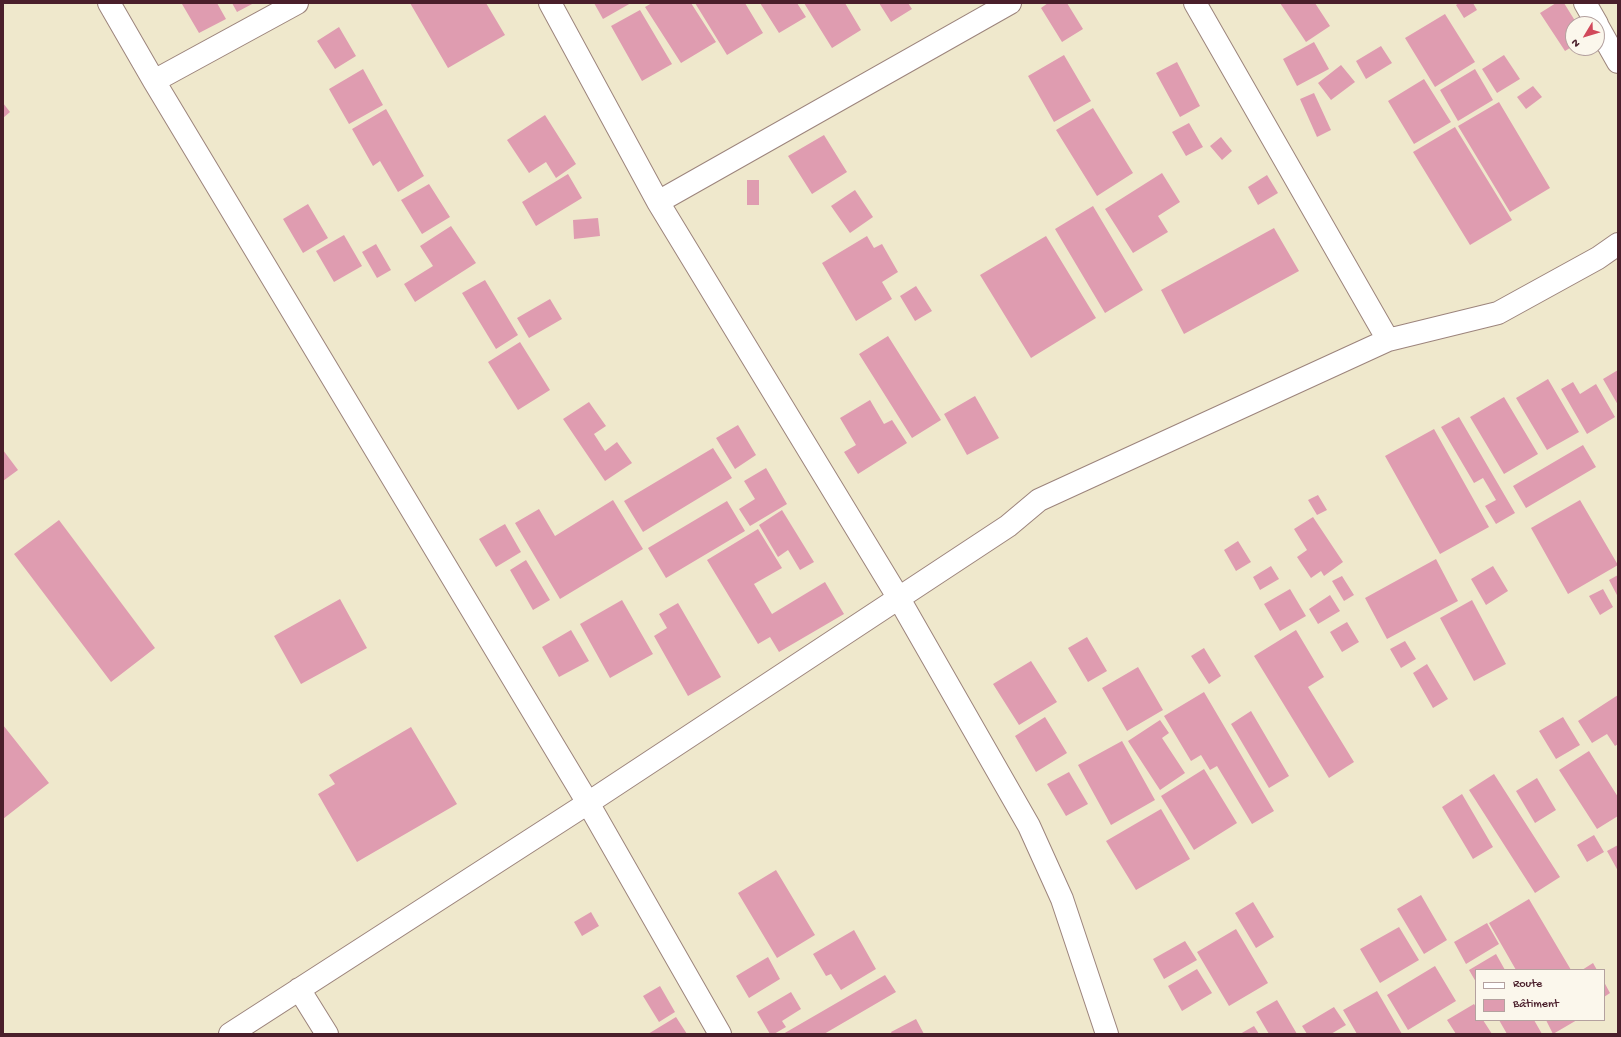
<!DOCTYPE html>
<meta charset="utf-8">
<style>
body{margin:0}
#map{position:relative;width:1621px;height:1037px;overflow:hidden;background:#efe8cc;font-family:"Gochi Hand",sans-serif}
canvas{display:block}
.frame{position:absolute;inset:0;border:4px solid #4a1f2b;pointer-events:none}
.legend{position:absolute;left:1475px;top:969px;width:130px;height:52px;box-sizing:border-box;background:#fbf7ec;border:1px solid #b4a19f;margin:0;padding:5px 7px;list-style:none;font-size:12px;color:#4a1f2b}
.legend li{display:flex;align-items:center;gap:8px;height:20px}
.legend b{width:20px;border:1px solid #b4a19f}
.north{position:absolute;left:1565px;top:16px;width:40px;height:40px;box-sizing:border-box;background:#fbf7ec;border:1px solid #b4a19f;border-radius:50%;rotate:232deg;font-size:11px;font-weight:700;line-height:16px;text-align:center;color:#4a1f2b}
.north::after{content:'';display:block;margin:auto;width:14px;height:18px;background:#d1495b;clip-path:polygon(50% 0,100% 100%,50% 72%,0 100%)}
</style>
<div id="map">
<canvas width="1621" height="1037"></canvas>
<div class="frame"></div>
<ul class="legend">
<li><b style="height:5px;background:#fff"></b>Route</li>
<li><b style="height:11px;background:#df9cb0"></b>Bâtiment</li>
</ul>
<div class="north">N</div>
</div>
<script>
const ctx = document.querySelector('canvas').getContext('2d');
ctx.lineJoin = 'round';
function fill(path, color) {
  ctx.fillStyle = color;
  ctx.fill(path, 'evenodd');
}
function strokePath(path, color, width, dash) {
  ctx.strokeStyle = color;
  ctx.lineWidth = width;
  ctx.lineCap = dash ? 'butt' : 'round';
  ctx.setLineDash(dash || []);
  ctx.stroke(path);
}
const building = new Path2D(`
 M184,3h33l9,16 -27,14 -17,-29z
 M232,3h22l-17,9z
 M410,3h76l19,32 -57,33z
 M594,3h37l-28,16z
 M652,3h39l25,39 -35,21 -36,-56z
 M695,3h50l18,30 -36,22z
 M760,3h37l9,14 -27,16z
 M804,3h41l16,27 -29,18z
 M879,3h29l4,6 -21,13z
 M1048,3h19l16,26 -21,13 -21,-34z
 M1280,3h35l15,23 -24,16z
 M1459,3h14l4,7 -13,8 -8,-13z
 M1556,3h8l13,21h-4v22l-8,5 -25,-38z
 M640,10l32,54 -30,17 -31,-55z
 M1445,14l30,48 -40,25 -30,-49z
 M339,27l17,29 -21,13 -18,-28z
 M1314,42l15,27 -32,17 -14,-27z
 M1381,46l11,17 -26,16 -10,-18z
 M1064,55l27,46 -37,21 -26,-46z
 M1504,55l16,24 -23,14 -15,-24z
 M1177,62l23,44 -20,11 -24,-44z
 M1341,65l14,17 -24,18 -13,-17z
 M363,69l20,36 -34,19 -20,-35z
 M1475,69l18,31 -35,21 -18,-31z
 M1424,79l27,43 -37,22 -26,-43z
 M1533,86l9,11 -16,12 -9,-12z
 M1314,93l17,37 -14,7 -17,-38z
 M1499,102l51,86 -40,24 -52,-86z
 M3,103l7,9 -7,6z
 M1093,108l40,65 -36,23 -41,-66z
 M386,109l38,67 -26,16 -18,-31 -7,5 -21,-37z
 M545,115l31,49 -20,14 -10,-16 -17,11 -22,-33z
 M1189,123l14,24 -17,9 -14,-24z
 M1455,127l57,93 -42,25 -57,-93z
 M824,135l23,37 -35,22 -24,-38z
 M1221,137l11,14 -10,9 -12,-14z
 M1162,173l18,29 -22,14 10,16 -35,21 -28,-44z
 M568,174l14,24 -46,28 -14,-24z
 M1267,175l11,18 -20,12 -10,-18z
 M747,180h12v25h-12z
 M429,184l21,33 -28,17 -21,-34z
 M855,190l18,27 -23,16 -19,-27z
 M308,204l20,34 -25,15 -20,-34z
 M1093,206l50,84 -38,23 -50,-84z
 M598,218l2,18 -26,3 -1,-19z
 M451,226l25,37 -61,39 -11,-18 29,-18 -13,-20z
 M1274,228l25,43 -115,63 -23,-44z
 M344,235l18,31 -28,16 -18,-31z
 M867,236l7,12 8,-4 16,28 -16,10 10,17 -36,22 -34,-58z
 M1046,236l50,82 -65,40 -51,-83z
 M376,244l15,26 -14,8 -15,-26z
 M485,280l33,55 -22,14 -34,-56z
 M916,286l16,25 -17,10 -15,-25z
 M550,299l12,20 -33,19 -12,-20z
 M888,336l53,84 -29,18 -53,-84z
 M520,342l30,48 -32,20 -30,-48z
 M1618,370v35l-15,-26z
 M1548,379l31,53 -32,18 -31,-52z
 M1573,382l7,12 16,-10 19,33 -28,17 -26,-45z
 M975,396l24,42 -32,17 -23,-41z
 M1504,397l34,57 -34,20 -34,-57z
 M870,400l14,24 8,-4 15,23 -49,31 -14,-22 12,-7 -16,-27z
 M589,402l17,24 -12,8 11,17 12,-9 15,21 -27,18 -42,-62z
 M1459,417l56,96 -19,11 -11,-18 11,-6 -13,-22 -9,5 -33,-56z
 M738,425l18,30 -21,14 -19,-31z
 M1434,429l55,98 -49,27 -55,-98z
 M1583,445l13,22 -70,41 -13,-22z
 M713,448l19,30 -89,54 -19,-31z
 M3,450l15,20 -15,11z
 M766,468l21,36 -37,22 -11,-17 16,-10 -11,-18z
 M1318,495l9,15 -10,5 -9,-15z
 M613,500l30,49 -83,50 -45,-76 24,-14 16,27z
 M1580,500l38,65 -50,29 -37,-66z
 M727,501l18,30 -79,47 -18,-30z
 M782,510l32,52 -14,8 -12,-20 -10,7 -19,-32z
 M1313,517l30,45 -19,14 -3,-5 -10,7 -14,-21 10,-7 -13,-21z
 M59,520l96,128 -44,34 -97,-128z
 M505,524l16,28 -25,15 -17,-28z
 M758,529l24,39 -28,16 18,30 53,-32 19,32 -65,38 -9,-15 -12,7 -51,-84z
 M1238,541l13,21 -15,9 -12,-21z
 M1436,559l22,42 -71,38 -22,-41z
 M526,560l24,40 -17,10 -23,-40z
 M1271,566l8,13 -19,11 -7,-13z
 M1493,566l15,25 -22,14 -15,-26z
 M1618,575v22l-9,-17z
 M1342,576l12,19 -10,6 -12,-20z
 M1290,589l16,27 -26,15 -16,-27z
 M1603,589l10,18 -13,8 -11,-19z
 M1330,595l10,16 -22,13 -9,-15z
 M340,599l27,49 -66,36 -27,-48z
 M622,600l31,54 -43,24 -30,-54z
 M1472,600l34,64 -32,17 -34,-63z
 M678,603l43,74 -33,19 -34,-60 13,-8 -8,-14z
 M1347,622l12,20 -17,10 -12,-20z
 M571,630l18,31 -30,16 -17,-30z
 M1296,630l28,47 -16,10 46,75 -25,16 -75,-122z
 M1087,637l20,34 -19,11 -20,-34z
 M1405,641l11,18 -15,9 -11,-19z
 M1204,648l17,28 -12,8 -18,-28z
 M1031,661l26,41 -38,23 -26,-41z
 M1427,664l21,35 -15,9 -20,-35z
 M1138,667l25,43 -36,21 -25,-43z
 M1204,692l70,119 -22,13 -35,-58 -7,4 -9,-15 -10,6 -27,-45z
 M1618,695v49l-3,2 -8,-12 -15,9 -14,-22z
 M1251,711l38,65 -20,12 -38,-64z
 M1045,717l22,36 -31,19 -21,-36z
 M1563,717l17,28 -24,14 -17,-28z
 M1160,720l9,13 -7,5 23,35 -25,17 -32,-49z
 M3,725l46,58 -46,36z
 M411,727l46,77 -100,58 -39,-68 17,-10 -6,-9z
 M1122,741l33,59 -44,25 -33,-60z
 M1589,751l29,46v19l-21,13 -38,-59z
 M1204,769l33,54 -43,27 -33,-54z
 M1069,772l19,32 -22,12 -19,-32z
 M1494,774l66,103 -25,16 -66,-103z
 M1537,778l19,32 -21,13 -19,-32z
 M1462,794l31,53 -20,12 -31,-52z
 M1161,809l29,50 -54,31 -30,-49z
 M1594,835l10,17 -17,10 -10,-17z
 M1618,845v26l-11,-20z
 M776,870l39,65 -38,23 -39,-65z
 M1421,895l26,45 -23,14 -27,-45z
 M1529,899l42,71h-55l-27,-47z
 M1253,902l21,35 -18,11 -21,-35z
 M591,912l8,14 -17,10 -8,-14z
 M1487,923l12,21 -33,20 -12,-22z
 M1399,927l20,33 -39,23 -20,-34z
 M1236,929l32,54 -39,23 -32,-54z
 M854,930l22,39 -35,21 -10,-16 -5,2 -13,-22z
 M1185,941l12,19 -33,19 -11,-20z
 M1496,954l9,16h-29v12l-7,-12z
 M768,957l12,22 -31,19 -13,-22z
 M1593,963l4,7h-15z
 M1435,966l21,35 -48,29 -21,-35z
 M1197,969l15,24 -30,18 -14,-25z
 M885,975l11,17 -72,42h-41z
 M1604,982l6,11 -6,4z
 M660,986l15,26 -16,10 -16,-26z
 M1377,991l25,43h-45l-14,-24z
 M791,992l10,17 -19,12 4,6 -12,7h-4l-13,-22z
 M1277,1000l20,34h-28l-13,-22z
 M1474,1004l2,3v13h7l9,14h-36l-9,-14z
 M1334,1007l12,18 -15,9h-24l-5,-8z
 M676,1017l11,17h-39z
 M916,1019l8,15h-32l-1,-2z
 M1499,1020h35l8,14h-35z
 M1546,1020h31l-24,14z
 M1254,1026l5,8h-19z`);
const minor = new Path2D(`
 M109,3l45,78 434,722 132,231
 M550,3l108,199 240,395 131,229 33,73 45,135
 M1195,3l193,337
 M1585,3l12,21
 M1597,25l21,37
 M154,81l143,-78
 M658,202l352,-199
 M299,989l28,45
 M230,1034l358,-231 420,-277 31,-26 349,-160 110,-27 100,-55 20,-14`);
fill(building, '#df9cb0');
strokePath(minor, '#9c847c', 24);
strokePath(minor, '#fff', 22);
</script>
